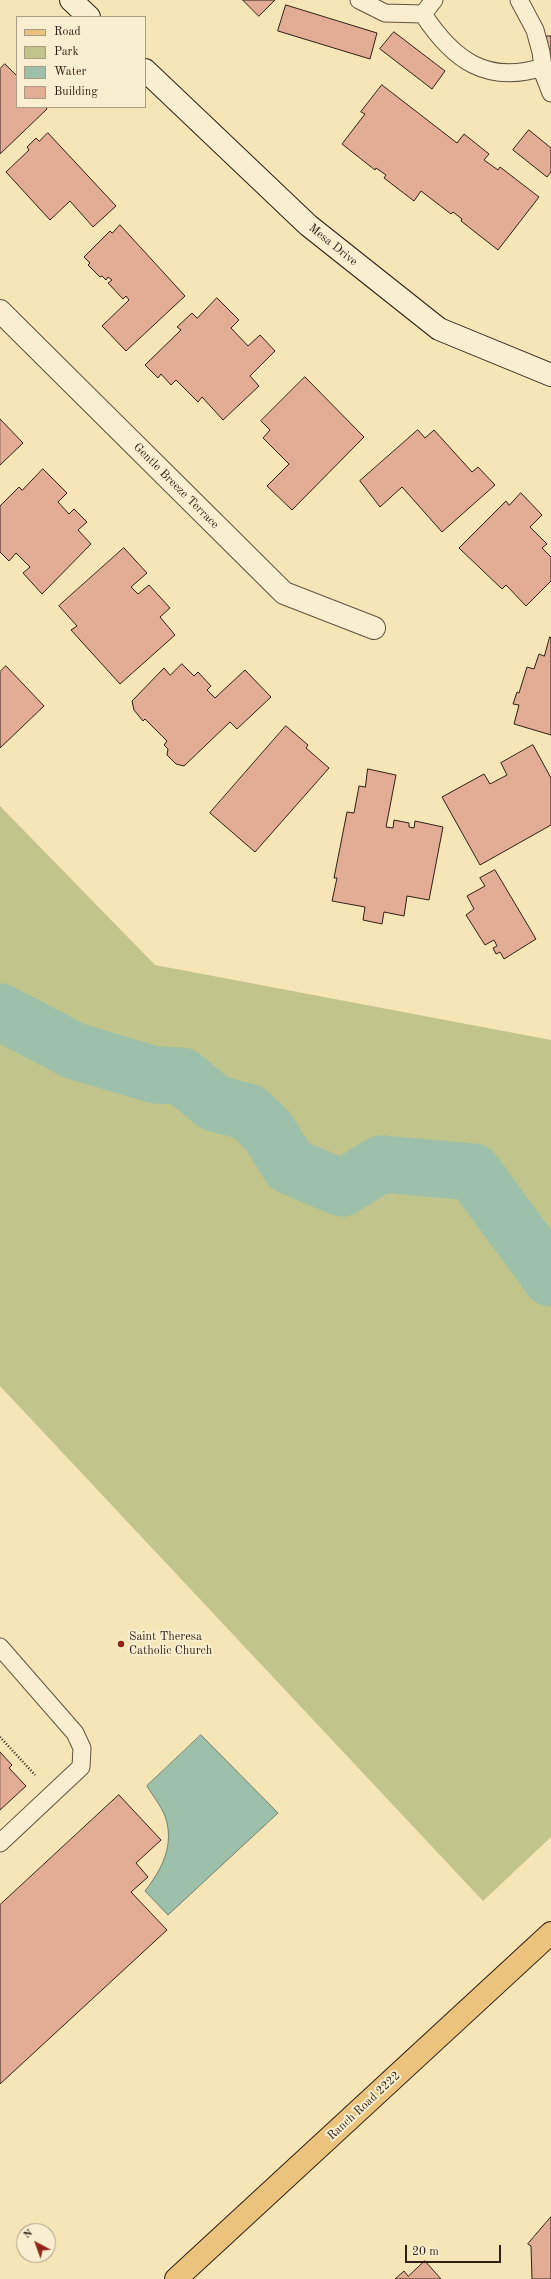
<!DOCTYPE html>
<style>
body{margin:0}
#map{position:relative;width:551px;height:2279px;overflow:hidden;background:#f6e6b7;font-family:"Old Standard TT",serif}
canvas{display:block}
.legend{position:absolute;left:16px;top:16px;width:130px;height:92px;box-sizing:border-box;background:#f9efd0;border:1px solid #a89c86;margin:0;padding:5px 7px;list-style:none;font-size:12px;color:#2e2016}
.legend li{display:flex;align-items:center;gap:8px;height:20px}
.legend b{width:20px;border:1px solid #a89c86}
.north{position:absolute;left:16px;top:2223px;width:40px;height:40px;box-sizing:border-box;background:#f9efd0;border:1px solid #a89c86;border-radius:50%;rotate:319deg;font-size:11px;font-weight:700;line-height:16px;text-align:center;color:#2e2016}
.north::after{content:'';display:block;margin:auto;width:14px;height:18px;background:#8f2418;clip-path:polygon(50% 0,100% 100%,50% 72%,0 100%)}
.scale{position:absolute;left:405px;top:2245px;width:96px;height:18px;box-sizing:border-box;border:2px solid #2e2016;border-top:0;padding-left:5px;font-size:12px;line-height:14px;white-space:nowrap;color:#2e2016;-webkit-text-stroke:3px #f9efd0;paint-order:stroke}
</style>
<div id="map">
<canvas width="551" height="2279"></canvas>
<ul class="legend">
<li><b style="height:5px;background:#ebc37c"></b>Road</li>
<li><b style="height:11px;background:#c1c48b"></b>Park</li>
<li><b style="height:11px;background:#9dc0aa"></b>Water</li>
<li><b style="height:11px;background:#e3ac94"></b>Building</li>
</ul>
<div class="north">N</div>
<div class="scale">20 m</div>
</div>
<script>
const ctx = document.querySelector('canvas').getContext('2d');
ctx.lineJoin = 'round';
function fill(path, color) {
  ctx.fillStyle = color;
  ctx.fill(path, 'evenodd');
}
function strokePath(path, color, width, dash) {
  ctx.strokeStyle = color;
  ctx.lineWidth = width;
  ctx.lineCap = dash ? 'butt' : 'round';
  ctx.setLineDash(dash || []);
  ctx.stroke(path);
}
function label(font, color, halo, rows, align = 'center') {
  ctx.font = font + ' "Old Standard TT",serif';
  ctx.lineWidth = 4;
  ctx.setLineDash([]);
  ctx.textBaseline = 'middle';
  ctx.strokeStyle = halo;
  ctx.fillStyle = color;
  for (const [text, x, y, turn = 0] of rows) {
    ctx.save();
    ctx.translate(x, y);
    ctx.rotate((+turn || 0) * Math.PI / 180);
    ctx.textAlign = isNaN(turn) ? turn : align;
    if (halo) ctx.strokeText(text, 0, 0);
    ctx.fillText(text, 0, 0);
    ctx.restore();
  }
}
const green = new Path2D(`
 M0,806l155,159 396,75v797l-68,64 -483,-515z`);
const water = new Path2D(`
 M201,1735l77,78 -110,102 -23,-24c17,-22 30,-46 20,-75 -4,-10 -12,-20 -18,-30z`);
const river = new Path2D(`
 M0,1012l75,39 80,24 27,1 32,27 34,9 19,18 23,36 52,22 39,-24 92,8 78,106`);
const building = new Path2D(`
 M243,0h32l-16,16z
 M286,5l91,28 -7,26 -92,-28z
 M394,32l51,39 -13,18 -52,-40z
 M546,36h5v36z
 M5,64l12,12v31h29l1,2 -47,45v-85z
 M382,85l75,58 7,-9 25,20 -5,6 14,10 2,-3 39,30 -41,53 -37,-29 1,-2 -9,-7 -2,2 -30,-23 -7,10 -30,-23 2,-3 -10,-7 -1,2 -33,-26 23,-30 -4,-2z
 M529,130l22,18v24l-4,5 -34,-27z
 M48,133l68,73 -23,21 -23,-26 -20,19 -44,-48 23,-22 -2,-3 9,-9 3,3z
 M120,225l65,71 -59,55 -24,-25 27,-26 -3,-4 -3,3 -15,-16 4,-3 -4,-3 -2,3 -4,-4 -2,1 -12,-12 2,-2 -6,-6 26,-26 2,2z
 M217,298l22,22 -8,8 17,18 12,-11 15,16 -25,25 9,10 -36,34 -21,-23 -4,5 -22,-22 -5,5 -10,-11 -3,4 -13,-13 36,-35 -4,-3 15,-14 5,5z
 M305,377l59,60 -72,73 -25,-24 22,-22 -26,-26 7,-8 -9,-9z
 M0,419l23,24 -23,22z
 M418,430l7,8 9,-8 38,42 6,-5 17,18 -53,47 -40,-45 -22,20 -20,-26z
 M43,469l24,24 -9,9 11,12 5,-5 13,13 -9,8 13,14 -49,50 -19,-21 7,-6 -14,-14 -7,8 -9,-9v-46l19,-19 3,3z
 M521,493l21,22 -12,12 17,17 -5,4 9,9v24l-25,25 -20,-21 -4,4 -43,-41 47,-47 3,4z
 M124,548l23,25 -16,14 7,7 11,-9 21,23 -10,9 15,18 -55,49 -49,-54 6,-4 -18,-20z
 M550,637l1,1v97l-37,-11 5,-19 -6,-1 4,-12 2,1 8,-26 7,2 5,-15 5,2z
 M182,664l12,12 4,-4 13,14 -4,4 8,8 30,-28 26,27 -34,32 -7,-7 -46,44 -8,-2 -9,-9 1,-6 -4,-4 3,-4 -22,-22 -2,2 -9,-11 -2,-9 32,-33 6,7z
 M6,666l38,40 -44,42v-76z
 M286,726l22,19 -2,3 23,20 -74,84 -45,-39z
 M533,745l18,33v47l-71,40 -38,-68 42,-23 6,10 17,-9 -6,-12z
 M368,769l28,6 -10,52 7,1 1,-8 15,3v4l5,1 1,-7 28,6 -14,73 -22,-4 -3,20 -20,-4 -2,12 -19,-4 2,-13 -33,-6 5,-23h-3l13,-66 7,1 5,-27 6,1z
 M495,870l41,69 -32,20 -4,-7 -4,2 -3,-6 4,-2 -3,-6 -9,5 -19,-30 8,-6 -7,-13 18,-10 -5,-8z
 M0,1752l12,13 -3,3 17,18 -26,24z
 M119,1795l42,45 -25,23 12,14 -17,15 36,38 -167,154v-179z
 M551,2217v62h-19l-1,-33 -3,-2z
 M425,2261l16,18h-46l9,-8 4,5z`);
const path = new Path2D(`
 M0,1737l35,38`);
const lane = new Path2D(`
 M359,0l26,13 38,1c30,46 64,71 120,53
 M519,0l16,30 6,22 3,23 7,18
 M423,14l11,-14
 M0,1647l75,86 7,15 -1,19 -81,76`);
const street = new Path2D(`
 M0,311l284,282 90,35`);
const secondary = new Path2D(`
 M71,0l18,17
 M145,70l163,155 131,104 112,46`);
const primary = new Path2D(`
 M176,2279l375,-346`);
const markers = [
 [121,1644,4,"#8f2418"]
];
const streetNames = [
 ["Mesa Drive",333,245,39],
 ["Gentle Breeze Terrace",176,486,45],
 ["Ranch Road 2222",364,2106,-43]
];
const poiNames = [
 ["Saint Theresa",129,1637],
 ["Catholic Church",129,1651]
];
fill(green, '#c1c48b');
fill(water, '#9dc0aa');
strokePath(water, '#71806f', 1);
strokePath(river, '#9dc0aa', 57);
fill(building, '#e3ac94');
strokePath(building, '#2e2016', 1);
strokePath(lane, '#60523e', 19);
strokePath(street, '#60523e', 24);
strokePath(secondary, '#2e2016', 24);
strokePath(primary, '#2e2016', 24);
strokePath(path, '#2e2016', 2.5, [1, 2]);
strokePath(lane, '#f9efd0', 17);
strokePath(street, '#f9efd0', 22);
strokePath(secondary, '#f9efd0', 22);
strokePath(primary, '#ebc37c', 22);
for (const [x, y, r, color] of markers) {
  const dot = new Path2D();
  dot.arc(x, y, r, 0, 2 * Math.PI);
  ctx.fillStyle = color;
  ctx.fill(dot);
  strokePath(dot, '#f9efd0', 1.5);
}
label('12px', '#2e2016', '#f9efd0', streetNames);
label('12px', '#2e2016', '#f9efd0', poiNames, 'left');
</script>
